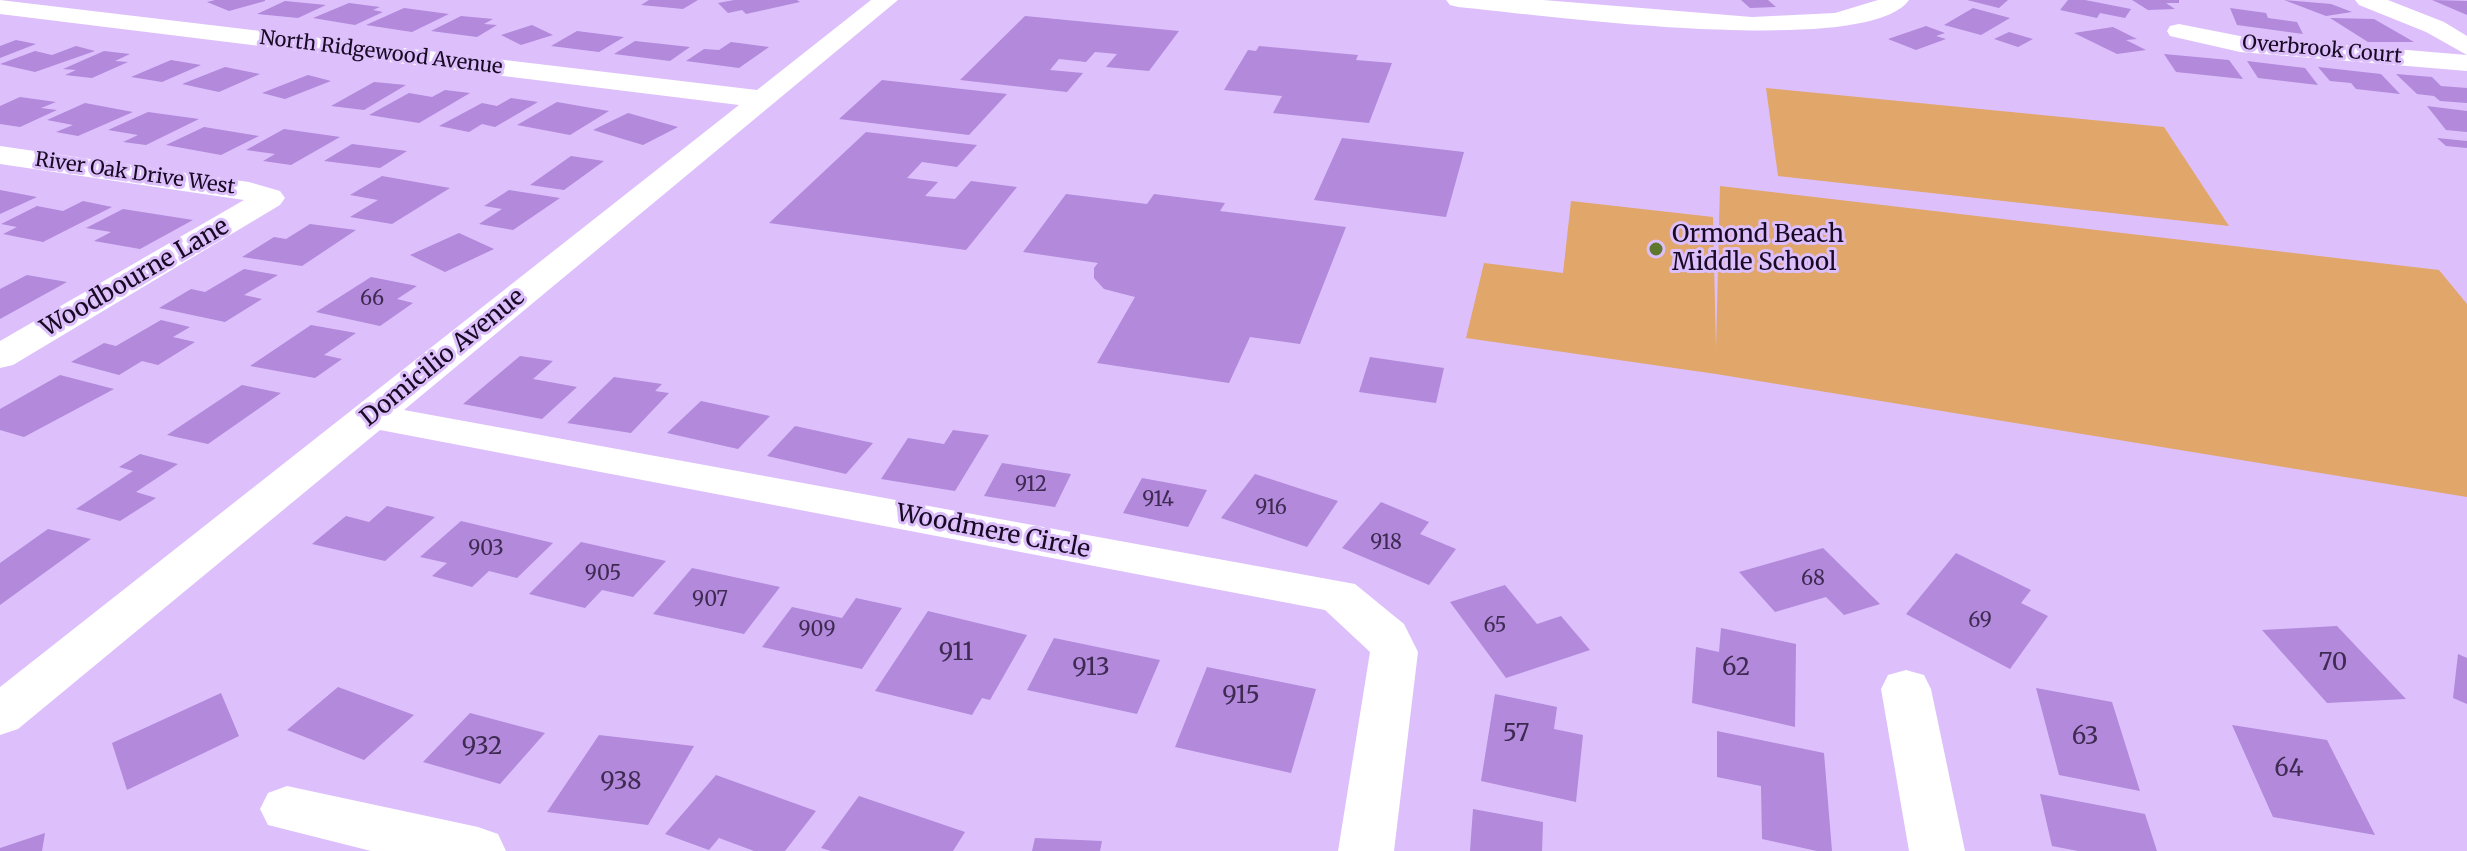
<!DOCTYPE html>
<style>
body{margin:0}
canvas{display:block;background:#dcbffb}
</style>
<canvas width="2467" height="851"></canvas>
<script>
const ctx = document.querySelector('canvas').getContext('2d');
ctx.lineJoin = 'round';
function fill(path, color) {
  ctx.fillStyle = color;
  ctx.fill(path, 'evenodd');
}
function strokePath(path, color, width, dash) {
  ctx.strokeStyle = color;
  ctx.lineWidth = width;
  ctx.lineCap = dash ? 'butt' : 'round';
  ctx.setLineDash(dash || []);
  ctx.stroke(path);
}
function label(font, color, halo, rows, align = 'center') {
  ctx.font = font + ' Merriweather,serif';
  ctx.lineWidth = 6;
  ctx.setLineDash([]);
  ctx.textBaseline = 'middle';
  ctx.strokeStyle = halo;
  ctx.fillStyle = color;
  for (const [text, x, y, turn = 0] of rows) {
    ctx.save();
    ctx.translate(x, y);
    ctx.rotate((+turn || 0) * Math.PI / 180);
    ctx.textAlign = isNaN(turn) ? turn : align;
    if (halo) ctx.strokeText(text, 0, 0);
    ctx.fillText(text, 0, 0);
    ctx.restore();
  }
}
const green = new Path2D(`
 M1766,88l398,39 65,99 -451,-50z
 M1720,186l719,84 28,34v193l-751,-123 -250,-36 18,-75 79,10 8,-72 142,16 3,132z`);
const building = new Path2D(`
 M215,0h50v1l-36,10 -22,-9z
 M649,0h49l-15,9 -42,-4z
 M734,0h63l3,2 -54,12 -4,-4 -14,3 -10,-10z
 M1741,0h27l8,7 -26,1z
 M1967,0h41l-9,8z
 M2068,0h17l46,9 -6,9 -25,-5 -3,5 -37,-8z
 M2132,0h47v3h-13l9,6 -27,1z
 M2284,0l47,4 21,8 -26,4z
 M2432,0l35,1v14z
 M285,1l41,4 -28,13 -41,-4z
 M349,3l31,4 -7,3 10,2 -28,13 -42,-7z
 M404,8l45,6 -37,18 -46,-7z
 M1973,8l37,10 -29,17 -37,-10z
 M2230,8l36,5 2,5 29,4 6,12 -66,-9z
 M461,16l32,3 -9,5 13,1 -20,12 -46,-6z
 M1025,16l154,15 -30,40 -43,-4 11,-13 -22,-2 -9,10 -27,-3 -9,11 33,3 -16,19 -107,-12z
 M2330,18l44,1 40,23h-46z
 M532,25l21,10 -32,10 -20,-10z
 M1926,26l19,7 -9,3 10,3 -30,11 -28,-11z
 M2113,27l24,12 -11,1 20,10 -29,4 -43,-21z
 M577,31l47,6 -25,15 -48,-6z
 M2009,32l24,7 -15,8 -24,-8z
 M16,40l20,4 -36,14v-12z
 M635,41l55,6 -20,14 -56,-7z
 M731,42l38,5 -30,21 -53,-7 18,-12 15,1z
 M76,46l19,5 -60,21 -35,-8 35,-13 17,4z
 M1259,46l99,9 -2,5 36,3 -23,60 -96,-10 9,-17 -58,-6 24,-40 8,1z
 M104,51l26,3 -15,7 13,1 -36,16 -27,-3 11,-5 -13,-1z
 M2164,54l65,6 14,19 -67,-7z
 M171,60l30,5 -39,17 -31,-5z
 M2247,61l58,7 13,17 -60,-7z
 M225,67l35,7 -41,18 -37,-8z
 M2318,67l63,7 19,20 -44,-5 -5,-6 -21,-2z
 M2396,74l36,3 9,9 26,2v15l-27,-2 -6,-5 -17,-2z
 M308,75l23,6 -46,18 -23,-6z
 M882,80l125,14 -38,41 -130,-16z
 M374,82l32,3 -42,25 -33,-4z
 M445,90l25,3 -51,30 -50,-8 40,-22 23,4z
 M20,97l36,5 -15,6 16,2 -37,17 -20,-3v-18z
 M511,98l27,4 -43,25 -13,-3 -13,8 -30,-6 43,-23 15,3z
 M557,102l52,9 -39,24 -53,-10z
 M85,103l48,9 -55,24 -22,-4 17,-7 -26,-5z
 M2427,106l40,5v21l-21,-2z
 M148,112l51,7 -53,26 -23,-3 15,-7 -30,-5z
 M628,113l50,14 -35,18 -50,-15z
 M204,127l55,9 -38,19 -55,-10z
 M284,129l56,8 -49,28 -28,-4 12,-7 -29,-4z
 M866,132l111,13 -20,22 -35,-5 -15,16 31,4 -13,14 30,3 16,-18 46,6 -51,63 -197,-27z
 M1342,138l122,14 -18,65 -132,-17z
 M2437,138l30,3v7l-21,-2z
 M352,144l55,7 -27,17 -56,-7z
 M571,156l33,5 -40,29 -34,-5z
 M382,176l68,12 -58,36 -42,-7 28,-17 -28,-5z
 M0,190l37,7 -37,17z
 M509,190l51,8 -47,32 -34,-6 23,-15 -18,-3z
 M1066,194l81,10 7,-10 71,9 -5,8 126,16 -46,117 -50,-7 -21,46 -132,-20 38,-66 -31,-8 -10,-11v-10l4,-5 -75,-11z
 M83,201l29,6 -69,35 -40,-8 14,-7 -16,-3 36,-18 26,5z
 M123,209l70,11 -53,29 -46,-8 17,-9 -25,-4z
 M310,224l46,6 -54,36 -60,-9 32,-20 12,2z
 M459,233l35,16 -49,23 -35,-17z
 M244,269l34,6 -34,20 18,4 -37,23 -66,-14 32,-19 14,3z
 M27,275l40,7 -67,37v-30z
 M371,277l46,9 -20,13 16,4 -33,23 -64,-14z
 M161,320l29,7 -17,10 22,5 -37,23 -16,-4 -23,14 -48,-13 33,-19 12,3z
 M311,325l45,8 -32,22 18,4 -27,19 -65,-12z
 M520,356l33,5 -20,18 44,8 -35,32 -79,-15z
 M1370,357l74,11 -8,35 -77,-11z
 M60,375l54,14 -90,48 -24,-7v-21z
 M614,377l48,7 -7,7 14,2 -38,40 -64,-10z
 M242,385l39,8 -73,51 -41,-9z
 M701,401l69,15 -32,33 -71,-16z
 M795,426l78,17 -27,31 -79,-18z
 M953,430l36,5 -34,56 -74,-12 27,-41 36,6z
 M140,454l38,10 -42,28 20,6 -36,23 -44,-12 57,-38 -14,-4z
 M1002,463l69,11 -16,33 -71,-11z
 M1255,474l83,27 -31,46 -86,-29z
 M1142,478l65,12 -19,37 -65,-14z
 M1381,502l48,20 -9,12 36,15 -27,36 -87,-37z
 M387,506l48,11 -50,44 -73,-17 34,-28 23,6z
 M461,521l92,22 -36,35 -28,-7 -17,16 -40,-11 15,-13 -27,-6z
 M48,529l43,10 -91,66v-42z
 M581,542l85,19 -33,36 -31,-7 -17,18 -56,-14z
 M1823,548l57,56 -36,11 -18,-18 -51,15 -36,-40z
 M1956,553l75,37 -10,13 27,13 -38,53 -104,-55z
 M692,568l88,19 -36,47 -91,-20z
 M1505,585l32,39 24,-8 29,34 -84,28 -56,-76z
 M856,598l46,10 -40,61 -100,-22 30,-40 50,11z
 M928,611l99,24 -37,65 -8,-2 -10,17 -97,-24z
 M2337,626l69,73 -79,4 -65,-73z
 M1721,628l75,16 -1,83 -103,-24 4,-56 23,5z
 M1054,638l106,22 -23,54 -110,-24z
 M2458,654l9,4v46l-14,-6z
 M1207,667l109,22 -25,84 -116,-26z
 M338,687l76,28 -50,45 -77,-30z
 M2036,688l76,14 28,89 -81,-16z
 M221,693l18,43 -112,54 -15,-47z
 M1495,694l62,13 -3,22 29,6 -7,67 -95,-21z
 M470,713l75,20 -45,51 -77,-22z
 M2232,725l95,15 48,95 -102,-18z
 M1717,731l107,22 8,98h-15l-55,-12 -1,-53 -44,-9z
 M599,735l95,11 -46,79 -101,-13z
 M716,775l100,36 -31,40h-31l-35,-13 -10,12 -44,-16z
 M2040,794l105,20 12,37h-79l-26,-5z
 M859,796l106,36 -12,19h-122l-10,-3z
 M1473,809l70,13 -1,29h-72z
 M45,833l-3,18h-42v-3z
 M1035,838l67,3 -2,10h-68z`);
const minor = new Path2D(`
 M0,0l757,90 114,-90h27l-494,410 951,174 49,40 14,28 -24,199h-56l32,-199 -45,-42 -945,-180 -362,299 -18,6v-48l739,-582 -739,-91z
 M1446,0h97l209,17 83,-4 43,-13h31c-42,60 -376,14 -451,7l-8,-2z
 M2355,0h33l56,22 23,14v19l-41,-23 -67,-27z
 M2179,24l61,12 227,19v16l-227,-19 -70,-16 -3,-5 3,-5z
 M0,146l249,36 31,9 5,7 -5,7 -267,160 -13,3v-27l244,-141 -244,-36z
 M1906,670l18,5 7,14 34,162h-56l-28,-162 7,-14z
 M287,786l191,41 20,7 8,17h-135l-103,-26 -8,-16 8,-16z`);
const markers = [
 [1656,249,8,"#5e792d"]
];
const farStreetnames = [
 ["Overbrook Court",2322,50,5],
 ["North Ridgewood Avenue",381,53,7],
 ["River Oak Drive West",135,174,8]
];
const numberNames = [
 ["66",372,299],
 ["912",1031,485],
 ["914",1158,500],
 ["916",1271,508],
 ["918",1386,543],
 ["903",486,549],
 ["905",603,574],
 ["68",1813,579],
 ["907",710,600],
 ["69",1980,621],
 ["65",1495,626],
 ["909",817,630]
];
const poiNames = [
 ["Ormond Beach",1672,235],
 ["Middle School",1672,263]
];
const streetNames = [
 ["Woodbourne Lane",135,278,-30],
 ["Domicilio Avenue",443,358,-39],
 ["Woodmere Circle",993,532,11]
];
const nearNumbernames = [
 ["911",956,653],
 ["70",2333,663],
 ["913",1091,668],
 ["62",1736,668],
 ["915",1241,696],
 ["57",1516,734],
 ["63",2085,737],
 ["932",482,747],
 ["64",2289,769],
 ["938",621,782]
];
fill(green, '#e1a669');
fill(building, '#b289db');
fill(minor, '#fff');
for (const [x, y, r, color] of markers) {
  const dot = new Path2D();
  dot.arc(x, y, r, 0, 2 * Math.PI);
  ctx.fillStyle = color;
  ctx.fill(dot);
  strokePath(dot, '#dcbffb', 3);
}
label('20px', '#180a24', '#dcbffb', farStreetnames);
label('20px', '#3e2a52', null, numberNames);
label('24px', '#180a24', '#dcbffb', poiNames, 'left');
label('24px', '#180a24', '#dcbffb', streetNames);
label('24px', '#3e2a52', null, nearNumbernames);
</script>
